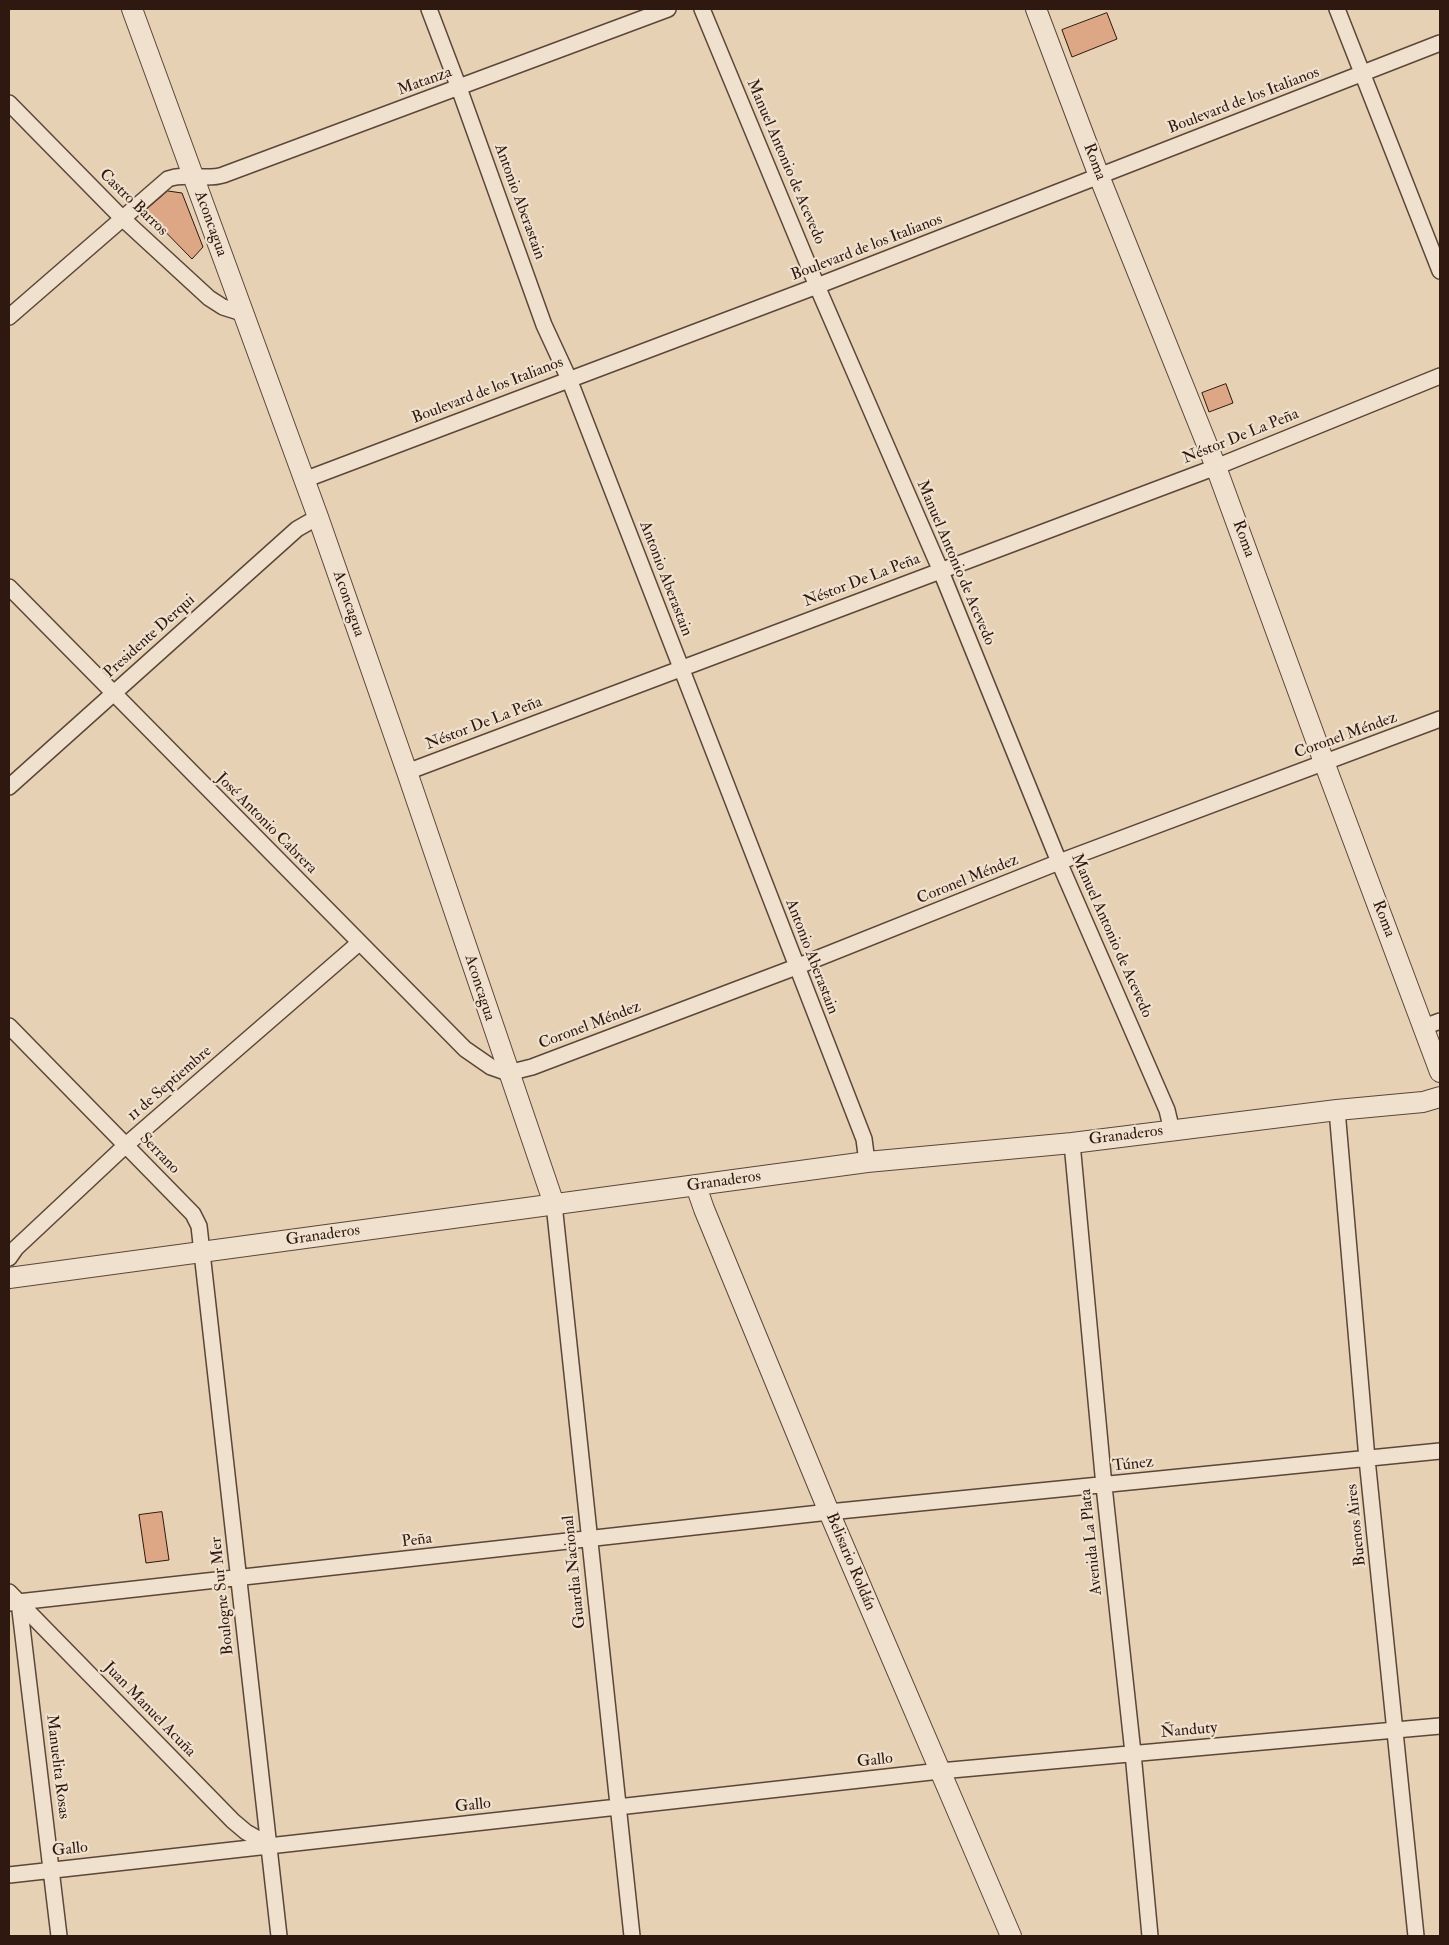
<!DOCTYPE html>
<meta charset="utf-8">
<style>
body{margin:0}
#map{position:relative;width:1449px;height:1945px;overflow:hidden;background:#e6d1b4;font-family:"IM FELL Double Pica",serif}
canvas{display:block}
.frame{position:absolute;inset:0;border:10px solid #2e1810;pointer-events:none}
</style>
<div id="map">
<canvas width="1449" height="1945"></canvas>
<div class="frame"></div>
</div>
<script>
const ctx = document.querySelector('canvas').getContext('2d');
ctx.lineJoin = 'round';
function fill(path, color) {
  ctx.fillStyle = color;
  ctx.fill(path, 'evenodd');
}
function strokePath(path, color, width, dash) {
  ctx.strokeStyle = color;
  ctx.lineWidth = width;
  ctx.lineCap = dash ? 'butt' : 'round';
  ctx.setLineDash(dash || []);
  ctx.stroke(path);
}
function label(font, color, halo, rows, align = 'center') {
  ctx.font = font + ' "IM FELL Double Pica",serif';
  ctx.lineWidth = 4.5;
  ctx.setLineDash([]);
  ctx.textBaseline = 'middle';
  ctx.strokeStyle = halo;
  ctx.fillStyle = color;
  for (const [text, x, y, turn = 0] of rows) {
    ctx.save();
    ctx.translate(x, y);
    ctx.rotate((+turn || 0) * Math.PI / 180);
    ctx.textAlign = isNaN(turn) ? turn : align;
    if (halo) ctx.strokeText(text, 0, 0);
    ctx.fillText(text, 0, 0);
    ctx.restore();
  }
}
const building = new Path2D(`
 M1107,13l10,26 -45,18 -10,-27z
 M168,191l14,2 21,54 -11,12 -47,-48z
 M1226,384l7,19 -24,9 -7,-19z
 M162,1512l7,48 -23,3 -7,-48z`);
const minor = new Path2D(`
 M429,9l30,79 85,237 25,54 295,760 3,23
 M702,9l115,277 123,283 119,293 108,248 5,21
 M1337,9l103,262
 M9,103l113,115 87,80 14,9 19,6
 M9,317l159,-138c19,-7 37,2 55,-4l445,-166
 M304,480l513,-194 623,-243
 M9,587l456,462 26,18 17,6 24,-6 264,-100 263,-105 381,-143
 M407,772l809,-305 224,-91
 M9,787l288,-258 21,-12
 M9,1026l184,188 6,12 80,710
 M1424,1027l16,-6
 M1337,1110l30,349 49,477
 M1072,1143l32,343 29,267 17,183
 M554,1204l78,732
 M9,1258l7,-10 110,-103 233,-202
 M9,1592l224,229 13,11 23,13
 M19,1602l40,334
 M9,1603l820,-91 611,-61
 M9,1875l931,-104 500,-45`);
const tertiary = new Path2D(`
 M132,9l186,508 89,255 147,432
 M1036,9l63,167 117,291 108,295 116,310
 M696,1186l8,23 125,303 182,424
 M9,1278l858,-116 205,-19 265,-33 86,-8 17,-5`);
const streetNames = [
 ["Matanza",425,82,-20],
 ["Boulevard de los Italianos",1244,101,-21],
 ["Manuel Antonio de Acevedo",785,162,67],
 ["Roma",1094,162,69],
 ["Antonio Aberastain",519,202,70],
 ["Castro Barros",133,203,44],
 ["Aconcagua",210,224,70],
 ["Boulevard de los Italianos",867,248,-21],
 ["Boulevard de los Italianos",488,391,-21],
 ["Néstor De La Peña",1241,437,-22],
 ["Roma",1243,539,70],
 ["Manuel Antonio de Acevedo",955,563,67],
 ["Antonio Aberastain",665,579,69],
 ["Néstor De La Peña",862,581,-21],
 ["Aconcagua",348,604,71],
 ["Presidente Derqui",150,637,-42],
 ["Néstor De La Peña",484,724,-21],
 ["Coronel Méndez",1346,736,-20],
 ["José Antonio Cabrera",266,824,45],
 ["Coronel Méndez",968,880,-22],
 ["Roma",1383,919,69],
 ["Manuel Antonio de Acevedo",1111,936,66],
 ["Antonio Aberastain",811,957,69],
 ["Aconcagua",479,988,72],
 ["Coronel Méndez",590,1026,-21],
 ["11 de Septiembre",170,1084,-41],
 ["Granaderos",1126,1136,-7],
 ["Serrano",159,1154,46],
 ["Granaderos",724,1182,-8],
 ["Granaderos",323,1236,-8],
 ["Túnez",1133,1465,-6],
 ["Buenos Aires",1357,1525,-96],
 ["Peña",417,1541,-7],
 ["Avenida La Plata",1092,1542,-96],
 ["Belisario Roldán",850,1562,67],
 ["Guardia Nacional",575,1572,-96],
 ["Boulogne Sur Mer",223,1596,-96],
 ["Juan Manuel Acuña",149,1710,46],
 ["Ñanduty",1189,1731,-5],
 ["Gallo",875,1761,-6],
 ["Manuelita Rosas",57,1767,83],
 ["Gallo",473,1806,-6],
 ["Gallo",70,1850,-6]
];
fill(building, '#dda785');
strokePath(building, '#2e1810', 1);
strokePath(minor, '#5c4639', 18);
strokePath(tertiary, '#5c4639', 22);
strokePath(minor, '#efe1ce', 15);
strokePath(tertiary, '#efe1ce', 20);
label('16px', '#2e1810', '#efe1ce', streetNames);
</script>
